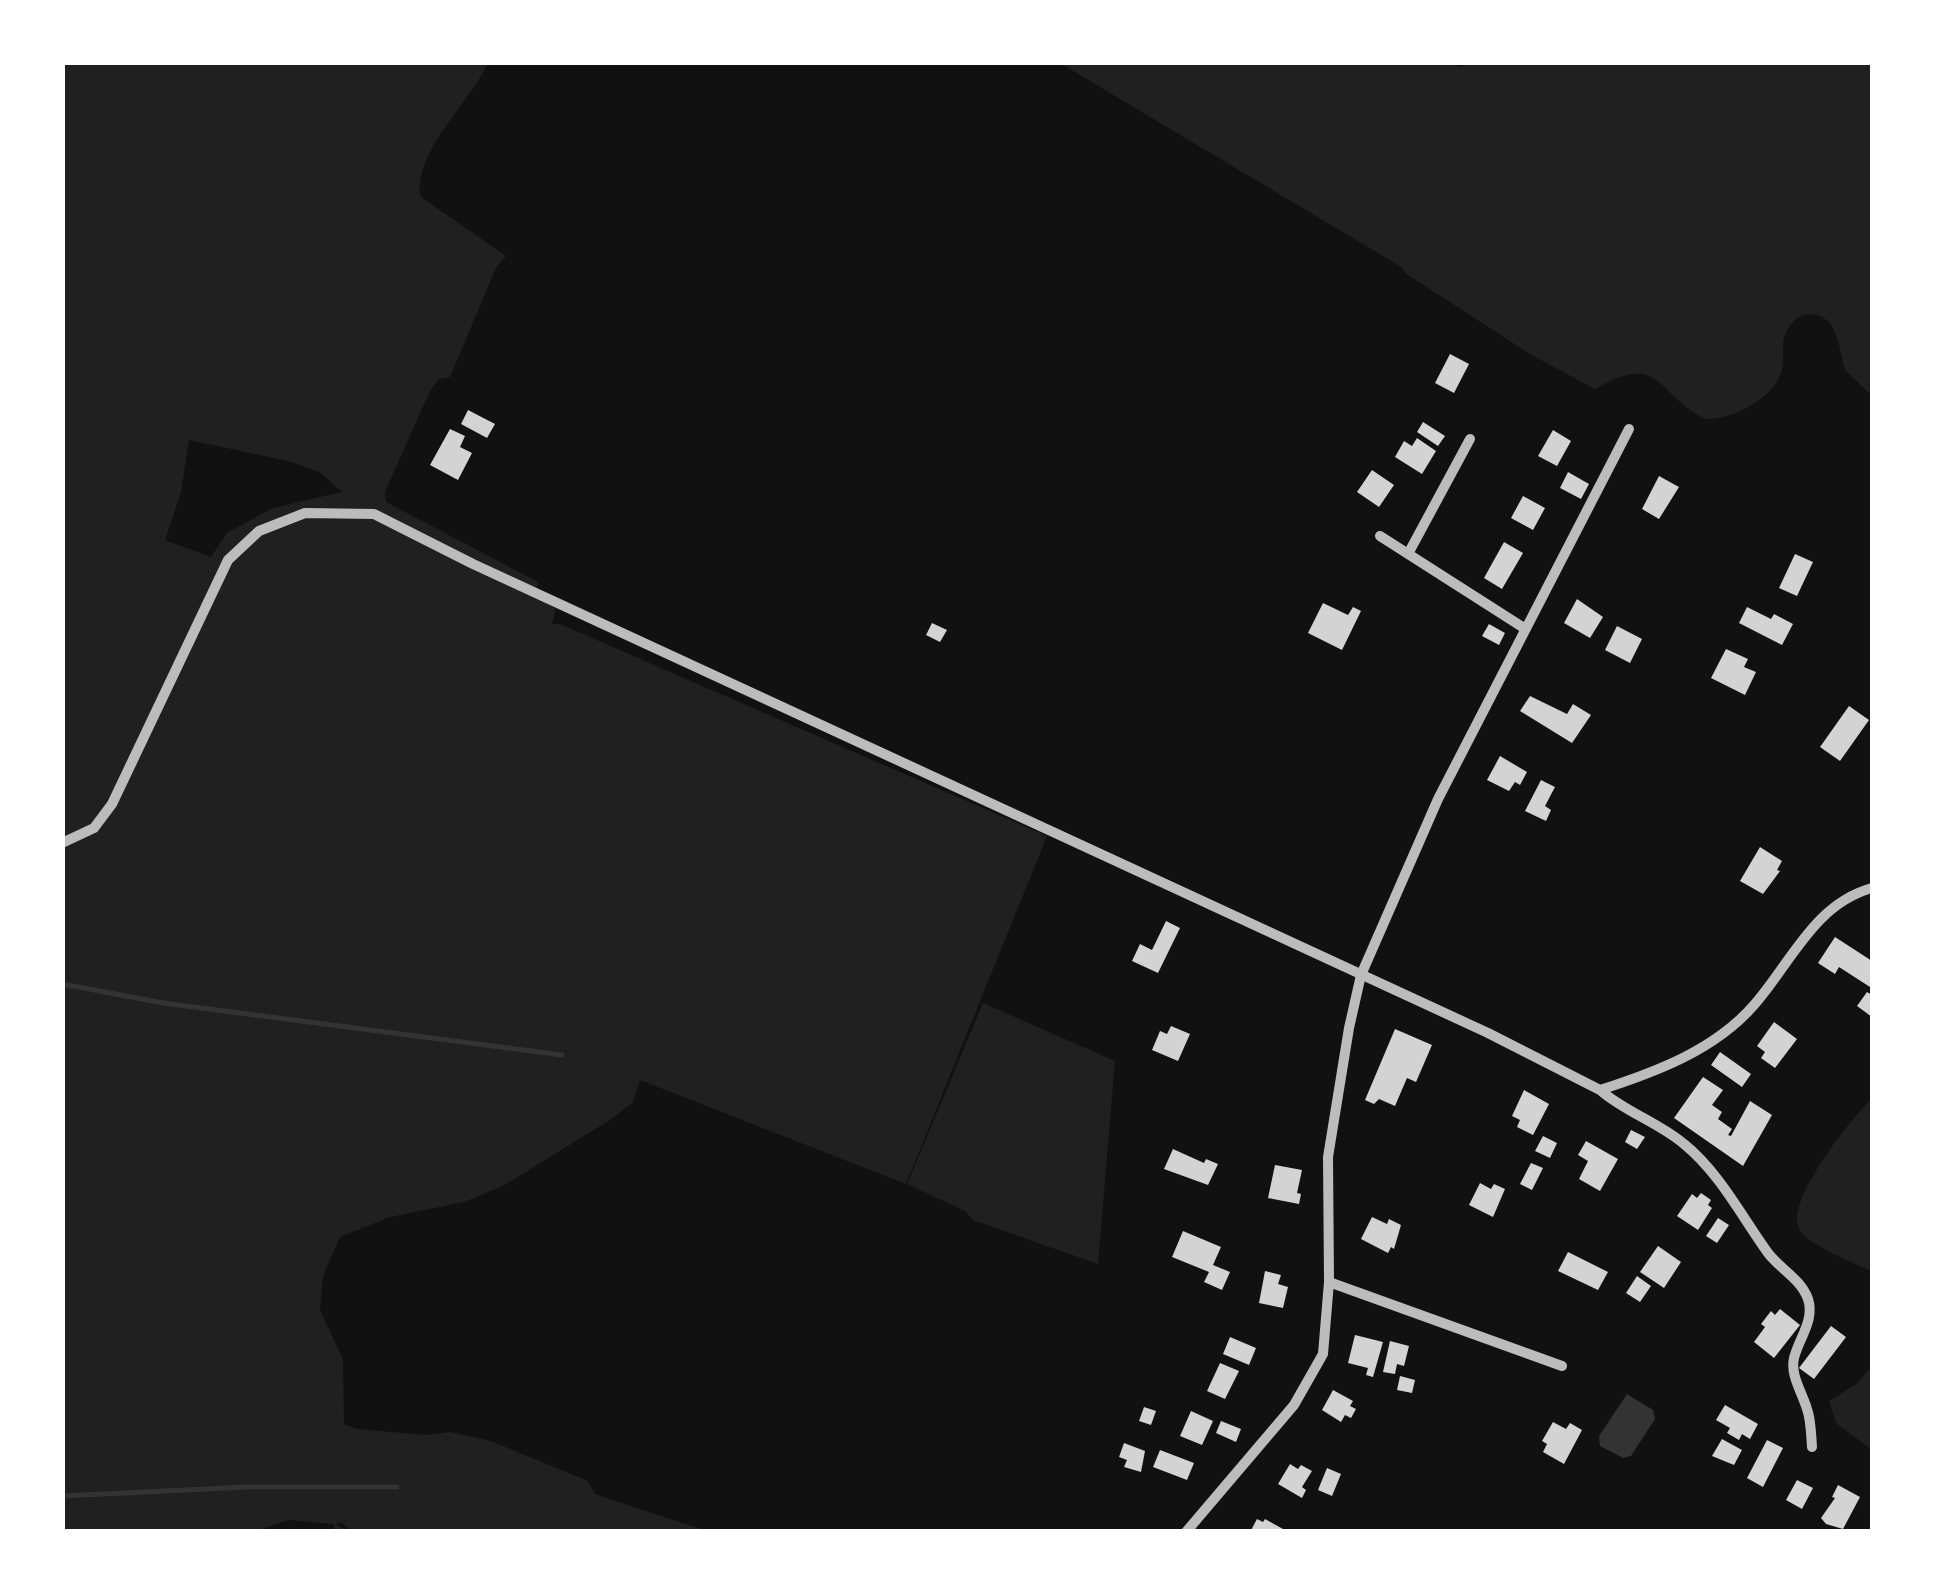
<!DOCTYPE html>
<style>
body{margin:0}
#map{position:relative;width:1935px;height:1594px;overflow:hidden;background:#111;font-family:Signika,sans-serif}
canvas{display:block}
.frame{position:absolute;inset:0;border:65px solid #fff;pointer-events:none}
</style>
<div id="map">
<canvas width="1935" height="1594"></canvas>
<div class="frame"></div>
</div>
<script>
const ctx = document.querySelector('canvas').getContext('2d');
ctx.lineJoin = 'round';
function fill(path, color) {
  ctx.fillStyle = color;
  ctx.fill(path, 'evenodd');
}
function strokePath(path, color, width, dash) {
  ctx.strokeStyle = color;
  ctx.lineWidth = width;
  ctx.lineCap = dash ? 'butt' : 'round';
  ctx.setLineDash(dash || []);
  ctx.stroke(path);
}
const green = new Path2D(`
 M62,63h426c-17,38 -76,90 -67,134l85,59 -10,12 -46,109 -11,2 -9,12 -45,101 1,10 152,80 -3,16 21,10 -4,16h8l487,212 -141,348 -266,-104 -7,22 -20,16 -110,68 -39,16 -74,15 -50,20 -17,39 -3,34 23,49 1,65 13,5 70,6 23,-3 41,9 97,40 7,13 112,37 -353,1 -14,-10 -4,3 14,6 -16,1v-8l-46,-4 -34,12 -191,-1zM189,440l103,22 29,11 21,19 -69,16 -46,25 -16,24 -46,-17 16,-48z
 M1454,63l5,4 16,-5 397,1v333l-27,-26c-7,-21 -5,-53 -34,-56 -9,0 -16,4 -20,11 -11,13 -7,22 -8,37 -2,34 -48,57 -77,57 -51,-24 -43,-69 -111,-30l-65,-35 -125,-81 -2,-5 -343,-205z
 M983,1003l132,58 -17,203 -125,-44 -8,-9 -58,-27z
 M1872,1098v173c-14,-5 -67,-28 -73,-42 -14,-29 53,-111 73,-131z
 M1872,1366v84l-36,-27 -7,-22 26,-16z`);
const water = new Path2D(`
 M1627,1394l26,16 2,9 -24,37 -8,2 -23,-12 -1,-10z`);
const stream = new Path2D(`
 M62,984l101,19 399,52
 M62,1496l185,-9h150`);
const building = new Path2D(`
 M1450,354l19,10 -15,29 -19,-10z
 M468,410l27,14 -8,14 -26,-14z
 M1423,422l22,14 -7,10 -21,-14z
 M450,429l15,7 -5,11 12,6 -14,27 -28,-15z
 M1553,430l18,11 -14,25 -19,-10z
 M1417,438l19,13 -14,23 -27,-17 9,-16 8,5z
 M1372,470l22,15 -15,22 -22,-15z
 M1568,472l21,12 -8,15 -21,-11z
 M1659,476l20,11 -20,32 -17,-10z
 M1523,496l22,12 -12,22 -22,-12z
 M1504,542l19,11 -21,36 -18,-11z
 M1795,554l18,8 -16,34 -18,-8z
 M1577,599l26,18 -13,21 -26,-15z
 M1323,603l25,12 5,-8 8,4 -19,39 -34,-17z
 M1747,607l24,12 3,-5 19,10 -11,21 -43,-22z
 M932,623l15,7 -7,12 -14,-7z
 M1489,624l16,9 -6,12 -17,-9z
 M1617,626l25,13 -12,24 -25,-13z
 M1726,649l22,10 -4,8 12,5 -11,23 -34,-17z
 M1530,696l37,18 6,-10 18,11 -19,28 -52,-32z
 M1849,706l20,14 -29,41 -20,-14z
 M1500,756l27,16 -7,13 -5,-3 -6,9 -22,-11z
 M1541,780l14,7 -10,19 6,4 -5,11 -21,-10z
 M1760,847l22,14 -5,9 3,1 -17,23 -23,-13z
 M1166,921l14,7 -22,45 -26,-12 8,-17 12,6z
 M1835,937l37,24 -2,26 -31,-20 -4,7 -17,-11z
 M1867,992l5,3v22l-15,-11z
 M1774,1022l23,17 -22,29 -14,-10 4,-6 -8,-6z
 M1171,1026l19,8 -12,27 -26,-11 8,-19 7,3z
 M1395,1029l37,16 -16,37 -9,-4 -12,28 -16,-7 -5,5 -9,-4z
 M1720,1052l31,22 -9,13 -31,-22z
 M1703,1077l20,13 -11,15 10,7 -4,7 14,10 -4,6 3,1 19,-35 22,14 -29,51 -69,-48z
 M1524,1090l25,14 -16,31 -16,-8 3,-7 -8,-4z
 M1631,1130l14,7 -8,12 -12,-7z
 M1543,1136l14,7 -7,15 -15,-7z
 M1586,1141l32,18 -18,32 -21,-12 9,-18 -10,-6z
 M1173,1149l31,14 2,-4 12,5 -10,21 -44,-16z
 M1531,1163l12,5 -11,22 -12,-6z
 M1275,1165l27,5 -5,23 4,1 -2,10 -31,-6z
 M1480,1183l11,6 3,-5 11,5 -12,28 -24,-12z
 M1701,1193l10,7 -3,5 4,3 -14,22 -21,-14 15,-22 5,4z
 M1372,1217l15,7 2,-5 12,6 -7,24 -3,-2 -3,6 -27,-14z
 M1718,1218l11,7 -12,18 -11,-7z
 M1183,1231l38,16 -8,18 17,7 -8,18 -18,-8 5,-10 -37,-15z
 M1658,1246l23,16 -17,26 -24,-16z
 M1568,1252l40,20 -10,18 -40,-19z
 M1265,1271l16,4 -3,9 10,3 -5,21 -24,-5z
 M1637,1276l14,10 -11,16 -14,-9z
 M1780,1309l20,16 -26,33 -20,-16 11,-15 -4,-3 10,-13 4,4z
 M1831,1326l15,11 -32,42 -15,-11z
 M1355,1335l28,7 -10,35 -7,-2 2,-7 -20,-5z
 M1230,1337l26,11 -7,17 -26,-11z
 M1390,1341l19,5 -5,20 -7,-2 -2,10 -12,-2z
 M1220,1363l19,8 -14,28 -18,-8z
 M1400,1376l15,4 -3,13 -15,-3z
 M1333,1390l20,11 -3,5 6,3 -5,9 -6,-3 -4,7 -19,-12z
 M1725,1405l33,19 -8,15 -8,-5 -3,6 -12,-7 3,-5 -14,-8z
 M1144,1407l12,4 -5,14 -12,-4z
 M1191,1411l22,10 -11,24 -22,-9z
 M1221,1421l20,8 -5,13 -20,-9z
 M1553,1422l13,7 4,-6 12,7 -18,34 -21,-12 4,-8 -5,-3z
 M1722,1439l20,11 -8,15 -22,-9z
 M1767,1440l16,8 -20,39 -16,-9z
 M1124,1443l21,8 -4,21 -17,-5 3,-7 -8,-3z
 M1160,1450l34,13 -7,17 -34,-13z
 M1290,1464l8,5 3,-4 11,6 -10,16 4,3 -4,8 -24,-14z
 M1327,1468l14,6 -9,22 -14,-6z
 M1797,1480l16,8 -11,21 -16,-9z
 M1838,1485l22,12 -17,32 -17,-5 -5,-6 14,-20 -3,-1z
 M1257,1519l6,3 2,-3 18,10 -33,3z`);
const minor = new Path2D(`
 M1380,536l144,92
 M1408,554l62,-115
 M62,843l32,-15 18,-24 116,-244 31,-29 46,-18 69,1 99,50 1015,469 112,57c56,-18 115,-40 154,-85 37,-42 60,-101 118,-117
 M1600,1090c25,22 58,32 84,54 35,28 58,73 84,109 12,16 33,26 40,46 7,21 -9,39 -14,59 -4,17 8,34 13,51 4,11 4,25 5,38
 M1329,1282l233,84
 M1186,1532l108,-127 29,-51 6,-72 -1,-125 21,-129 12,-53 77,-176 191,-370`);
fill(green, '#202020');
fill(water, '#333');
strokePath(stream, '#333', 5);
fill(building, '#d3d3d3');
strokePath(minor, '#bcbcbc', 10);
</script>
